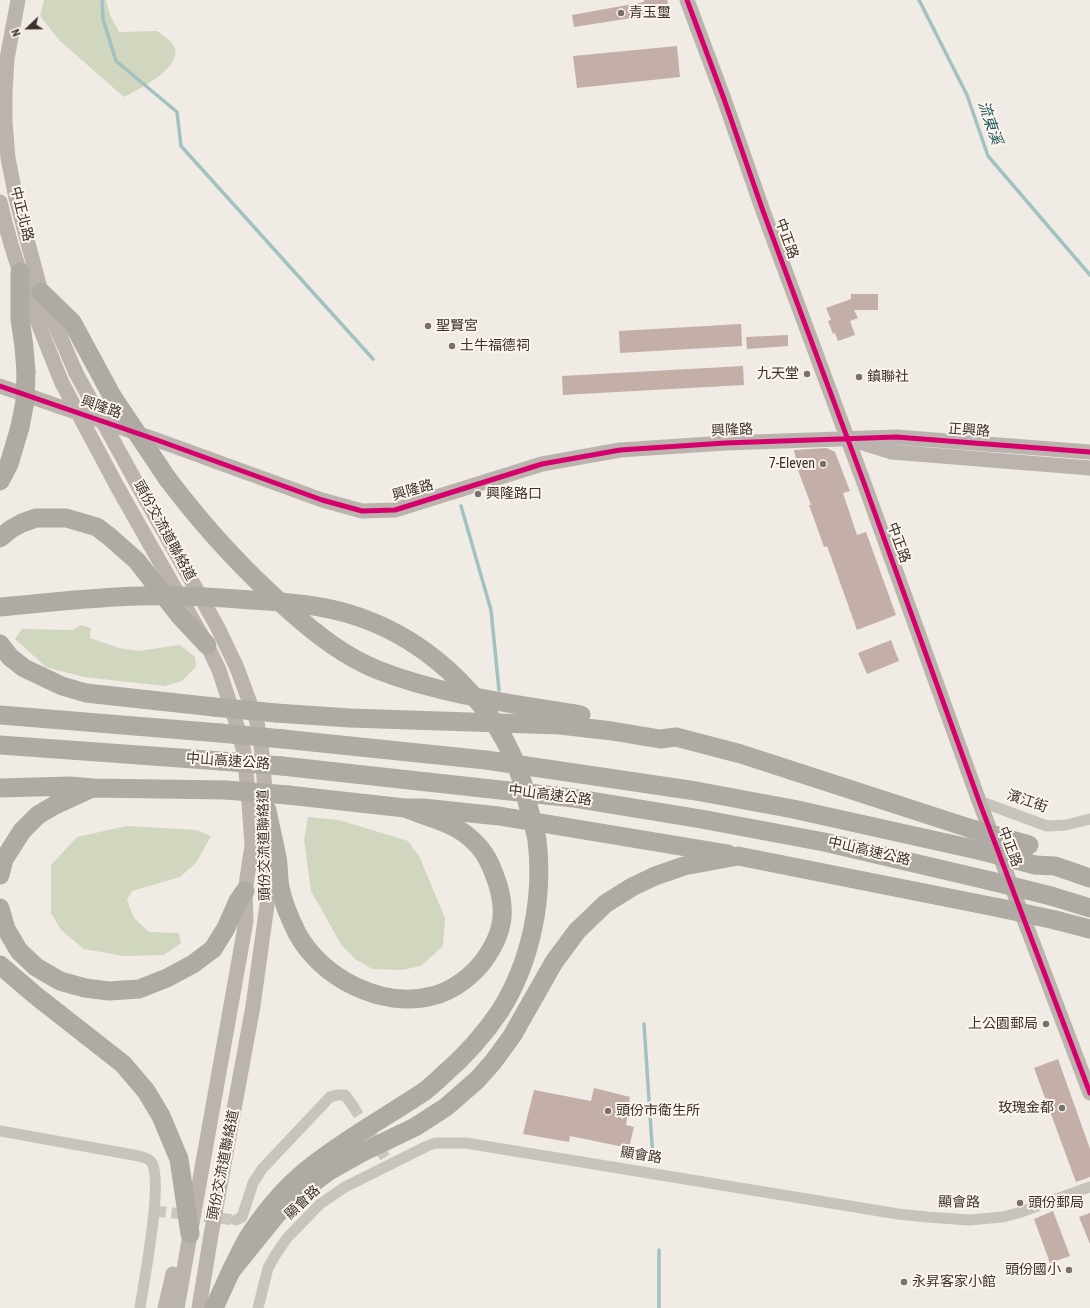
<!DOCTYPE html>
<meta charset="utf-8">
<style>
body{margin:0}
#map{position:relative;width:1090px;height:1308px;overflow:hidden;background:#f0ebe5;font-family:"Roboto Condensed",sans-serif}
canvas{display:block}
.north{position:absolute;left:8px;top:8px;width:40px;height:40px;-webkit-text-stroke:3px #fbf5ee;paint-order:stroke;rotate:248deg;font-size:11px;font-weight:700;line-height:16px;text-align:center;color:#3b302b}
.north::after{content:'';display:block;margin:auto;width:14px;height:18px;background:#3b302b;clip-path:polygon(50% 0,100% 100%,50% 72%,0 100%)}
</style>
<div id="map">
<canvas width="1090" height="1308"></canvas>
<div class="north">N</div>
</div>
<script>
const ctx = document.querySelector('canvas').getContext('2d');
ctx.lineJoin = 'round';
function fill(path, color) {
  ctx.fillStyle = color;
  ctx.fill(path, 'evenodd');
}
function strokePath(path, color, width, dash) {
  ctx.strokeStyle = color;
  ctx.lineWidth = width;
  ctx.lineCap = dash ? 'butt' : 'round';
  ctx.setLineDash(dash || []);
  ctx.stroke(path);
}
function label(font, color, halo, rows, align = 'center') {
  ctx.font = font + ' "Roboto Condensed","Noto Sans TC",sans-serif';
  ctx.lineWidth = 4;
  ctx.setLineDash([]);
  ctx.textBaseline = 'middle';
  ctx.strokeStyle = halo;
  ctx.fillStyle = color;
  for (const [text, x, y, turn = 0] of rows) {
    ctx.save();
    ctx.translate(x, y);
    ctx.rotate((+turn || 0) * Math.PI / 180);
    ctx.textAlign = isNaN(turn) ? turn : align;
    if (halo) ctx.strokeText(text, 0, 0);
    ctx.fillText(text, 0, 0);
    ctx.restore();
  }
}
const green = new Path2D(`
 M44,0h62l4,15 9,17 38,-1c5,4 14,9 17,15 10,21 -35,43 -50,51l-64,-56 -20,-25z
 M81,625l10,3 -1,10 29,10 19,3 42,-6 15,12 1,10 -14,14 -18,5 -80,-9 -38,-10 -31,-28 7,-10 50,1z
 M308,817l31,3 69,21 11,15 26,62 -2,28 -22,20 -19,4 -30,-1 -17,-10 -14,-15 -30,-53 -7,-51z
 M127,826l69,4 15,6 -15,27 -16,14 -48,14 -5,9 7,18 15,14 30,1 2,10 -17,12 -40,1 -40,-7 -23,-19 -10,-17v-48l26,-28z`);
const stream = new Path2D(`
 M102,0l1,19 13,42 61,51 4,34 192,213
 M919,0l48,95 21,61 102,119
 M461,506l30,104 8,80
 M644,1024l9,136
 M659,1308v-58`);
const building = new Path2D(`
 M644,0h23l3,12 -96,15 -2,-12 72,-13z
 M677,46l3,31 -103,11 -4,-32z
 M851,294h27v16h-24l4,8 -8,3 5,14 -17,6 -3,-8 -2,1 -5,-13 3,-1 -5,-12 25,-9z
 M741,324l1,22 -122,7 -1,-22z
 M788,335v11l-41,3 -1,-12z
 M743,366l1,19 -181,10 -1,-19z
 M827,448l8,4 15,39 -7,2 14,42 9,-3 30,83 -39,15 -30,-84 -3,1 -15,-42h2l-13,-35 -4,-20z
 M891,640l8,21 -32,13 -9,-21z
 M1058,1059l32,90v28l-14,5 -42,-114z
 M594,1088l36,9 -4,28 8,2 -5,21 -59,-12 -1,6 -46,-8 11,-44 57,11z
 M1053,1211l17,45 -20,7 -16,-44z
 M1090,1213v31l-11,-27z`);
const streetTunnel = new Path2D(`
 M353,1106l36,58
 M155,1211l81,9`);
const street = new Path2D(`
 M979,801l68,25 19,-1 24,-6
 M0,1131l139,25c5,2 10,2 13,7 11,20 -8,118 -12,145
 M236,1220l6,-3 11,-34 9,-14 68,-72 7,-2h8l8,11
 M258,1308l10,-40 8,-14 11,-16 33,-34 25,-17 80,-40 10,-4h31l432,71 29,3 42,3 34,-3 15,-4 72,-26`);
const secondary = new Path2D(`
 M18,0l-11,59 -2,33v30l3,36 8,40 25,94 35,81
 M687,0l37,99 39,112 101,272 115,318 111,292
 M0,202c14,62 38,122 62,181
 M0,386l157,54 165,60 40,11 33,-1 147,-46 78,-14 105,-7 171,-6 194,15
 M863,443l29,9 198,16
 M136,482l82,146 19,40 20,54 5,31 4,50
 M118,488l89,157 12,25 16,49 9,33 5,50 3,44 -7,45 1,30 -69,387
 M165,1308l8,-34
 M199,1308l12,-73 42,-229 14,-101v-72`);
const highway = new Path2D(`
 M20,272v47l4,28 2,25
 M41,292l31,30 40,74
 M167,478c37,49 77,93 123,133 26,23 55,46 88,59 63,25 137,34 203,45
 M0,481l9,-17 11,-37
 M0,538l11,-9 11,-6 14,-5h30l31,9 13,10 27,24 42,54 28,30
 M0,644l10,13 14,11 38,18 24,7 128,14
 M276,713l74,5 210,7 52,6 48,8 16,-2 65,17 231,75
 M0,715l220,18
 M283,739l203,21 210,31 97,18 189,42
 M0,745l221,16
 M282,766l291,32 128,21 123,23 167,39
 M0,788l70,-2 23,2 133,2
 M288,795l117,13h18l76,8 229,38
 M267,810c3,16 7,32 10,47 2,10 1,21 3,30 3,15 10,32 17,46 24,45 85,76 135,63 22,-5 43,-22 55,-40 16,-24 19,-44 11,-71 -7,-21 -13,-35 -29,-48 -17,-15 -43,-20 -64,-29
 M1035,865l20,1 35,12
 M0,875l4,-16 18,-28 16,-16 17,-10 37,-17
 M1051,896l39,12
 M0,908l6,21 13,22 17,16 24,14 25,7 24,3 30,-2 28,-11 26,-14 20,-15 13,-21 12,-27 7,-10
 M1055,920l35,9
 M0,965l35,30 88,69 23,27 15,25 18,43 11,75
 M214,1308l17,-37 46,-57 19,-18 33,-25 32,-18 54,-26 14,-9 17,-11 31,-27 16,-18 19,-26 42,-74 23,-31 28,-27 27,-17 23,-11 29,-10 54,-10 262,52`);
const secondaryBridge = new Path2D(`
 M76,373l60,109
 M62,383l56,105`);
const highwayBridge = new Path2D(`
 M112,396l55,82
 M20,427l5,-26 1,-29
 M0,607c47,-4 93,-10 140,-11 37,-1 74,1 111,4 36,2 74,5 108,17 73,25 140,90 163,164 3,8 4,16 6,24 3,12 7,24 9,35 7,58 -6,122 -37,171 -16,24 -35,45 -57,64 -6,6 -12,11 -18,16 -36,24 -74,45 -108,71 -26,19 -48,44 -66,71 -8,12 -14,26 -20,38
 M214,707l62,6
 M220,733l63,6
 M221,761l61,5
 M226,790l62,5
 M972,829l57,16
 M982,851l53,14
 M991,881l60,15
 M1000,908l55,12`);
const cycleway = new Path2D(`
 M687,0l37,99 39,112 101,272 115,318 111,292
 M0,386l157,54 165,60 40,11 33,-1 147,-46 78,-14 105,-7 171,-6 194,15`);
const markers = [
 [621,13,4,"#7a716c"],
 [428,326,4,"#7a716c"],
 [452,346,4,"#7a716c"],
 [807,374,4,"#7a716c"],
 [859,377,4,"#7a716c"],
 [823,464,4,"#7a716c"],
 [478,494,4,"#7a716c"],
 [1046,1024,4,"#7a716c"],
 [1062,1108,4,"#7a716c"],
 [608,1111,4,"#7a716c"],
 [1020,1203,4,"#7a716c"],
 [1069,1270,4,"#7a716c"],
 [904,1282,4,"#7a716c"]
];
const poiNames = [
 ["青玉璽",629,13],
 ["聖賢宮",436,326],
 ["土牛福德祠",460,346],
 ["九天堂",799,374,"right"],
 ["鎮聯社",867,377],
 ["7-Eleven",815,464,"right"],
 ["興隆路口",486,494],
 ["上公園郵局",1038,1024,"right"],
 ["玫瑰金都",1054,1108,"right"],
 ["頭份市衛生所",616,1111],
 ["頭份郵局",1028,1203],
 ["頭份國小",1061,1270,"right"],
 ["永昇客家小館",912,1282]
];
const streetNames = [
 ["中正北路",21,214,76],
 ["中正路",786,239,70],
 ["興隆路",101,408,19],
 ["興隆路",732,431,-3],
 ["正興路",969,431,4],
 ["興隆路",413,491,-16],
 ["頭份交流道聯絡道",164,531,61],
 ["中正路",898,543,70],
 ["中山高速公路",228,762,4],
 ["中山高速公路",550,796,7],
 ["濱江街",1027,802,19],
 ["頭份交流道聯絡道",265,845,-91],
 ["中正路",1009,847,69],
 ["中山高速公路",869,852,13],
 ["顯會路",641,1156,9],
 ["頭份交流道聯絡道",224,1165,-79],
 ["顯會路",303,1203,-43],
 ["顯會路",959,1203,1]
];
const waterNames = [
 ["流東溪",989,123,71]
];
fill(green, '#d1d6bf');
strokePath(stream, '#a1c2c1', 3.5);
fill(building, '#c3afa7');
strokePath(streetTunnel, '#ccc6c0', 11, [11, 5.5]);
strokePath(street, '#c9c3be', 11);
strokePath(secondary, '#bab3ae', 15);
strokePath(highway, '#afaaa4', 19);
strokePath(secondaryBridge, '#bab3ae', 15);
strokePath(highwayBridge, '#afaaa4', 19);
strokePath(cycleway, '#d6006c', 5);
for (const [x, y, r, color] of markers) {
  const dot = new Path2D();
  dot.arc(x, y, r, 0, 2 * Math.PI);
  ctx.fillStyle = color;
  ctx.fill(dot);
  strokePath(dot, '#fbf5ee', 1.5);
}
label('14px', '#3b302b', '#fbf5ee', poiNames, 'left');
label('14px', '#3b302b', '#fbf5ee', streetNames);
label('italic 15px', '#1f5a5e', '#fbf5ee', waterNames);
</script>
